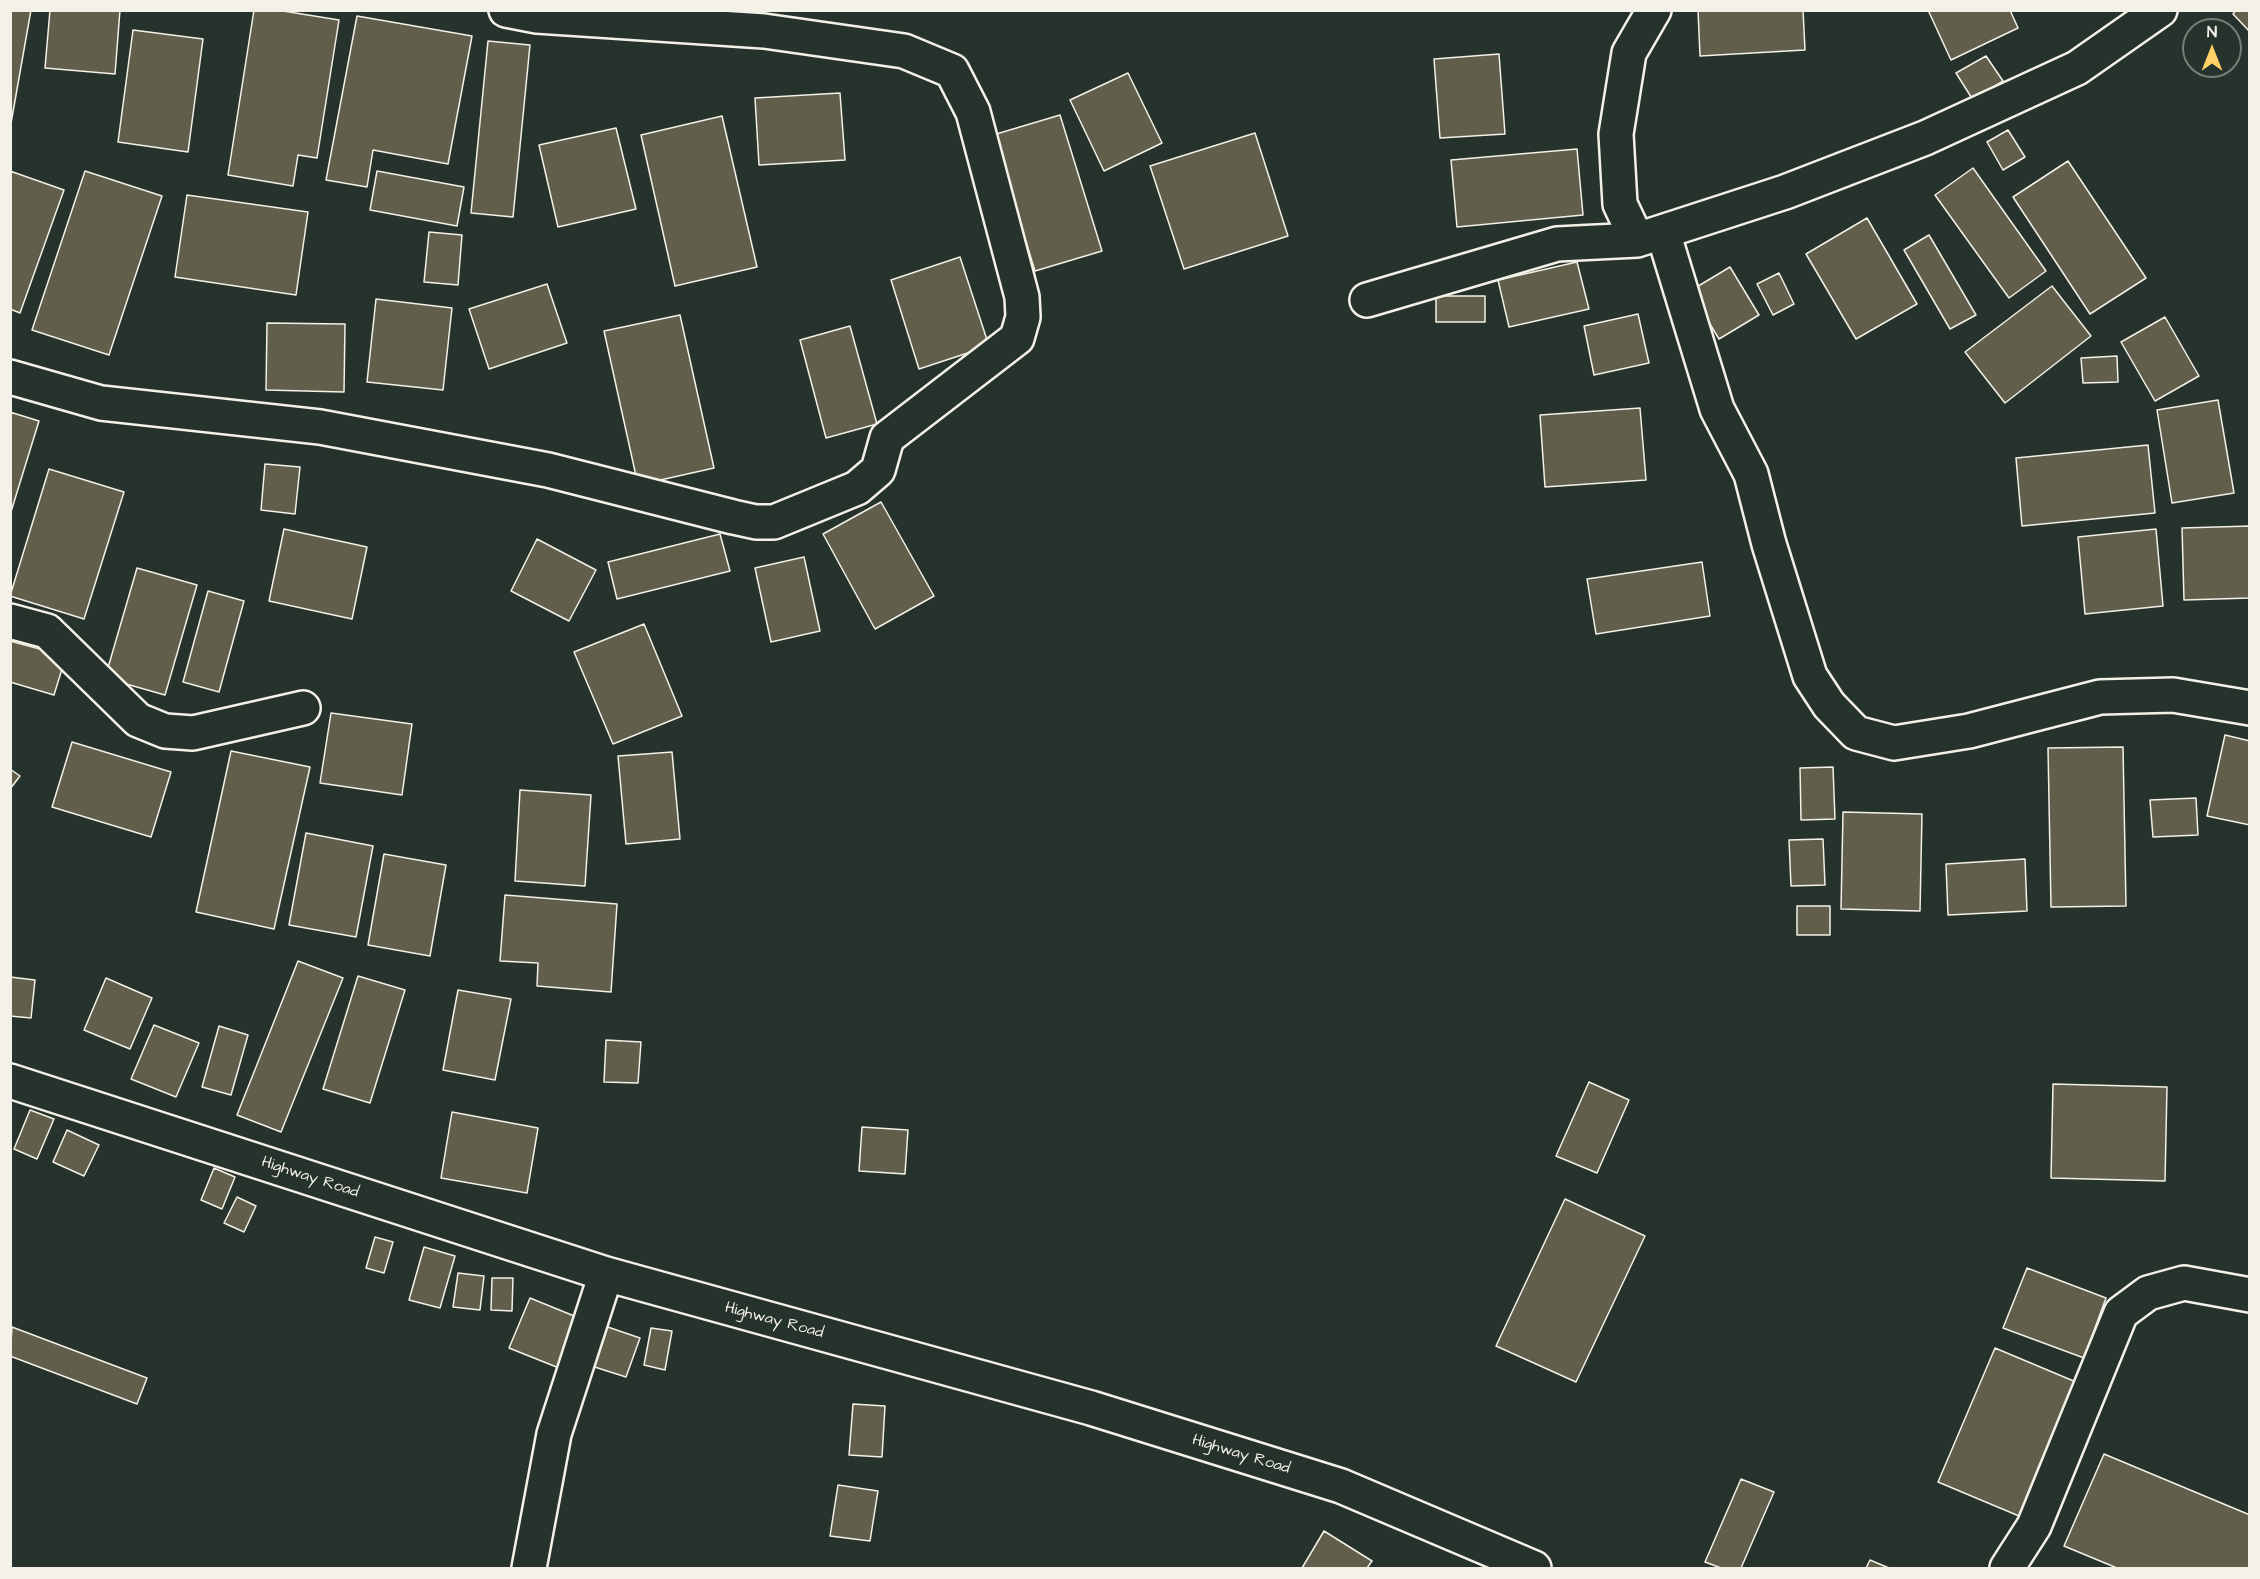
<!DOCTYPE html>
<style>
body{margin:0}
#map{position:relative;width:2260px;height:1579px;overflow:hidden;background:#26332d;font-family:"Architects Daughter",sans-serif}
canvas{display:block}
.frame{position:absolute;inset:0;border:12px solid #f4f1e8;pointer-events:none}
.north{position:absolute;left:2182px;top:18px;width:60px;height:60px;box-sizing:border-box;background:#26332d;border:2px solid #787f78;border-radius:50%;rotate:0deg;font-size:16px;font-weight:700;line-height:24px;text-align:center;color:#f4f1e8}
.north::after{content:'';display:block;margin:auto;width:21px;height:27px;background:#ffd166;clip-path:polygon(50% 0,100% 100%,50% 72%,0 100%)}
</style>
<div id="map">
<canvas width="2260" height="1579"></canvas>
<div class="frame"></div>
<div class="north">N</div>
</div>
<script>
const ctx = document.querySelector('canvas').getContext('2d');
ctx.lineJoin = 'round';
function fill(path, color) {
  ctx.fillStyle = color;
  ctx.fill(path, 'evenodd');
}
function strokePath(path, color, width, dash) {
  ctx.strokeStyle = color;
  ctx.lineWidth = width;
  ctx.lineCap = dash ? 'butt' : 'round';
  ctx.setLineDash(dash || []);
  ctx.stroke(path);
}
function label(font, color, halo, rows, align = 'center') {
  ctx.font = font + ' "Architects Daughter",sans-serif';
  ctx.lineWidth = 5;
  ctx.setLineDash([]);
  ctx.textBaseline = 'middle';
  ctx.strokeStyle = halo;
  ctx.fillStyle = color;
  for (const [text, x, y, turn = 0] of rows) {
    ctx.save();
    ctx.translate(x, y);
    ctx.rotate((+turn || 0) * Math.PI / 180);
    ctx.textAlign = isNaN(turn) ? turn : align;
    if (halo) ctx.strokeText(text, 0, 0);
    ctx.fillText(text, 0, 0);
    ctx.restore();
  }
}
const building = new Path2D(`
 M10,10h21l-21,119z
 M50,10h70l-5,64 -70,-6z
 M254,10h23l62,10 -22,138 -19,-3 -5,31 -65,-11z
 M1698,10h105l2,40 -105,6z
 M1928,10h82l8,18 -67,32z
 M2236,10h14v22l-17,-18z
 M357,16l115,20 -24,128 -75,-14 -6,37 -41,-7z
 M133,30l70,9 -15,113 -70,-10z
 M488,41l42,4 -17,172 -42,-4z
 M1499,54l6,80 -65,4 -6,-79z
 M1986,56l17,25 -30,19 -17,-27z
 M1128,73l34,70 -58,28 -34,-71z
 M840,93l5,67 -86,5 -4,-67z
 M1060,115l42,136 -67,20 -42,-136z
 M722,116l35,151 -82,19 -34,-151z
 M616,128l20,81 -78,18 -19,-82z
 M2008,130l17,27 -22,13 -16,-28z
 M1255,133l33,103 -104,33 -34,-103z
 M1577,149l6,66 -126,12 -6,-67z
 M2068,161l78,117 -56,36 -77,-117z
 M1973,168l73,103 -37,27 -74,-103z
 M10,171l54,19 -44,123 -10,-4z
 M85,171l77,25 -53,159 -77,-25z
 M377,171l87,16 -7,39 -87,-16z
 M187,195l121,17 -12,83 -121,-18z
 M1867,218l50,86 -61,35 -50,-85z
 M429,232l33,3 -4,50 -34,-3z
 M1929,235l47,80 -26,14 -46,-79z
 M960,257l29,89 -70,23 -28,-89z
 M1577,262l12,47 -80,18 -11,-47z
 M1730,267l29,48 -40,24 -29,-48z
 M1779,273l15,31 -21,11 -16,-31z
 M547,284l20,59 -78,26 -20,-60z
 M2052,286l39,50 -86,67 -40,-51z
 M1436,296h49v26h-49z
 M376,299l76,9 -9,82 -76,-8z
 M1638,314l11,49 -55,12 -10,-49z
 M680,315l34,153 -76,17 -34,-154z
 M2165,317l34,59 -44,25 -34,-59z
 M267,323l78,1 -1,68 -78,-2z
 M850,326l27,98 -51,14 -26,-98z
 M2117,356l1,26 -35,1 -2,-25z
 M2218,400l16,93 -62,10 -15,-93z
 M1640,408l6,72 -101,7 -5,-72z
 M10,412l29,9 -29,94z
 M2148,445l7,68 -133,13 -6,-68z
 M265,464l35,3 -5,47 -34,-4z
 M49,469l75,23 -40,127 -74,-23z
 M881,502l53,94 -59,33 -52,-95z
 M2250,526v72l-66,2 -2,-72z
 M284,529l83,18 -15,72 -83,-18z
 M2156,529l7,77 -78,8 -7,-77z
 M720,534l10,37 -113,28 -9,-37z
 M537,539l59,31 -27,51 -58,-30z
 M804,557l16,74 -49,11 -16,-74z
 M1702,562l8,54 -114,18 -9,-55z
 M137,568l60,17 -32,110 -60,-17z
 M208,591l36,10 -25,91 -36,-10z
 M644,624l38,92 -69,28 -39,-92z
 M10,641l56,15 -12,39 -44,-13z
 M331,713l81,11 -10,71 -82,-12z
 M2225,735l25,6v84l-43,-9z
 M72,742l99,30 -20,65 -99,-30z
 M2123,747l3,159 -75,1 -3,-159z
 M231,751l79,16 -36,162 -78,-17z
 M672,752l8,87 -54,5 -8,-88z
 M1833,767l2,52 -34,1 -1,-52z
 M10,769l10,7 -10,13z
 M520,790l71,5 -6,91 -70,-5z
 M2196,798l2,37 -45,2 -3,-37z
 M1843,812l79,2 -2,97 -79,-2z
 M306,833l67,13 -17,91 -67,-12z
 M1823,839l2,46 -34,1 -2,-46z
 M384,854l62,11 -16,91 -62,-11z
 M2025,859l2,52 -79,4 -2,-51z
 M505,895l112,9 -6,88 -74,-6 1,-23 -38,-2z
 M1797,906h33v29h-33z
 M298,961l45,17 -62,154 -44,-17z
 M358,976l47,14 -35,113 -47,-14z
 M10,977l25,3 -4,38 -21,-2z
 M106,978l46,20 -22,51 -46,-19z
 M458,990l53,9 -16,81 -52,-10z
 M154,1025l45,18 -23,54 -45,-18z
 M219,1026l29,9 -17,60 -29,-8z
 M606,1040l35,2 -3,41 -34,-1z
 M1589,1082l40,18 -32,73 -41,-17z
 M2053,1084l114,3 -2,94 -114,-3z
 M30,1110l24,9 -17,40 -23,-10z
 M452,1112l86,16 -11,65 -86,-15z
 M862,1127l46,3 -3,44 -46,-3z
 M67,1130l32,15 -15,31 -31,-14z
 M214,1168l21,9 -13,32 -21,-9z
 M237,1197l19,9 -12,26 -20,-9z
 M1565,1199l80,37 -69,146 -80,-36z
 M375,1237l18,5 -9,31 -18,-5z
 M424,1247l31,9 -15,52 -31,-8z
 M2027,1268l79,30 -22,60 -81,-30z
 M458,1273l26,3 -4,34 -27,-3z
 M492,1278h21l-1,33 -21,-1z
 M530,1298l54,22 -20,50 -55,-22z
 M596,1323l44,15 -14,39 -44,-14z
 M12,1327l135,51 -10,26 -127,-48z
 M651,1328l21,3 -7,39 -21,-5z
 M1995,1348l81,34 -57,134 -81,-34z
 M853,1404l32,2 -3,51 -33,-2z
 M2104,1454l146,61 -1,53h-132l-53,-22z
 M1741,1479l33,13 -33,76h-20l-16,-6z
 M838,1485l40,6 -8,50 -40,-5z
 M1324,1531l48,30 -5,7h-65z
 M1870,1560l19,8h-23z`);
const minor = new Path2D(`
 M1663,232l54,177 34,65 18,70 41,132 19,29 27,28 38,10 75,-12 131,-34 73,-2 77,13
 M1637,240l-17,-36 -4,-70 13,-81 25,-43
 M1367,300l190,-56 80,-4 148,-48 140,-54 152,-70 83,-58
 M10,377l91,26 219,24 228,43 185,47 23,5h18l83,-34 21,-18 9,-32 130,-100 6,-21 -1,-20 -49,-185 -21,-41 -48,-20 -140,-20 -227,-15 -31,-6
 M10,621l37,10 91,89 27,11 28,2 110,-25
 M10,1081l596,193 485,134 250,78 193,82
 M529,1568l25,-134 52,-160
 M2007,1568l27,-42 87,-213 27,-20 36,-10 66,12`);
const streetNames = [
 ["Highway Road",310,1178,18],
 ["Highway Road",774,1321,15],
 ["Highway Road",1241,1455,17]
];
fill(building, '#615f4b');
strokePath(building, '#f4f1e8', 1.5);
strokePath(minor, '#f4f1e8', 38);
strokePath(minor, '#26332d', 33);
label('16px', '#f4f1e8', '#26332d', streetNames);
</script>
